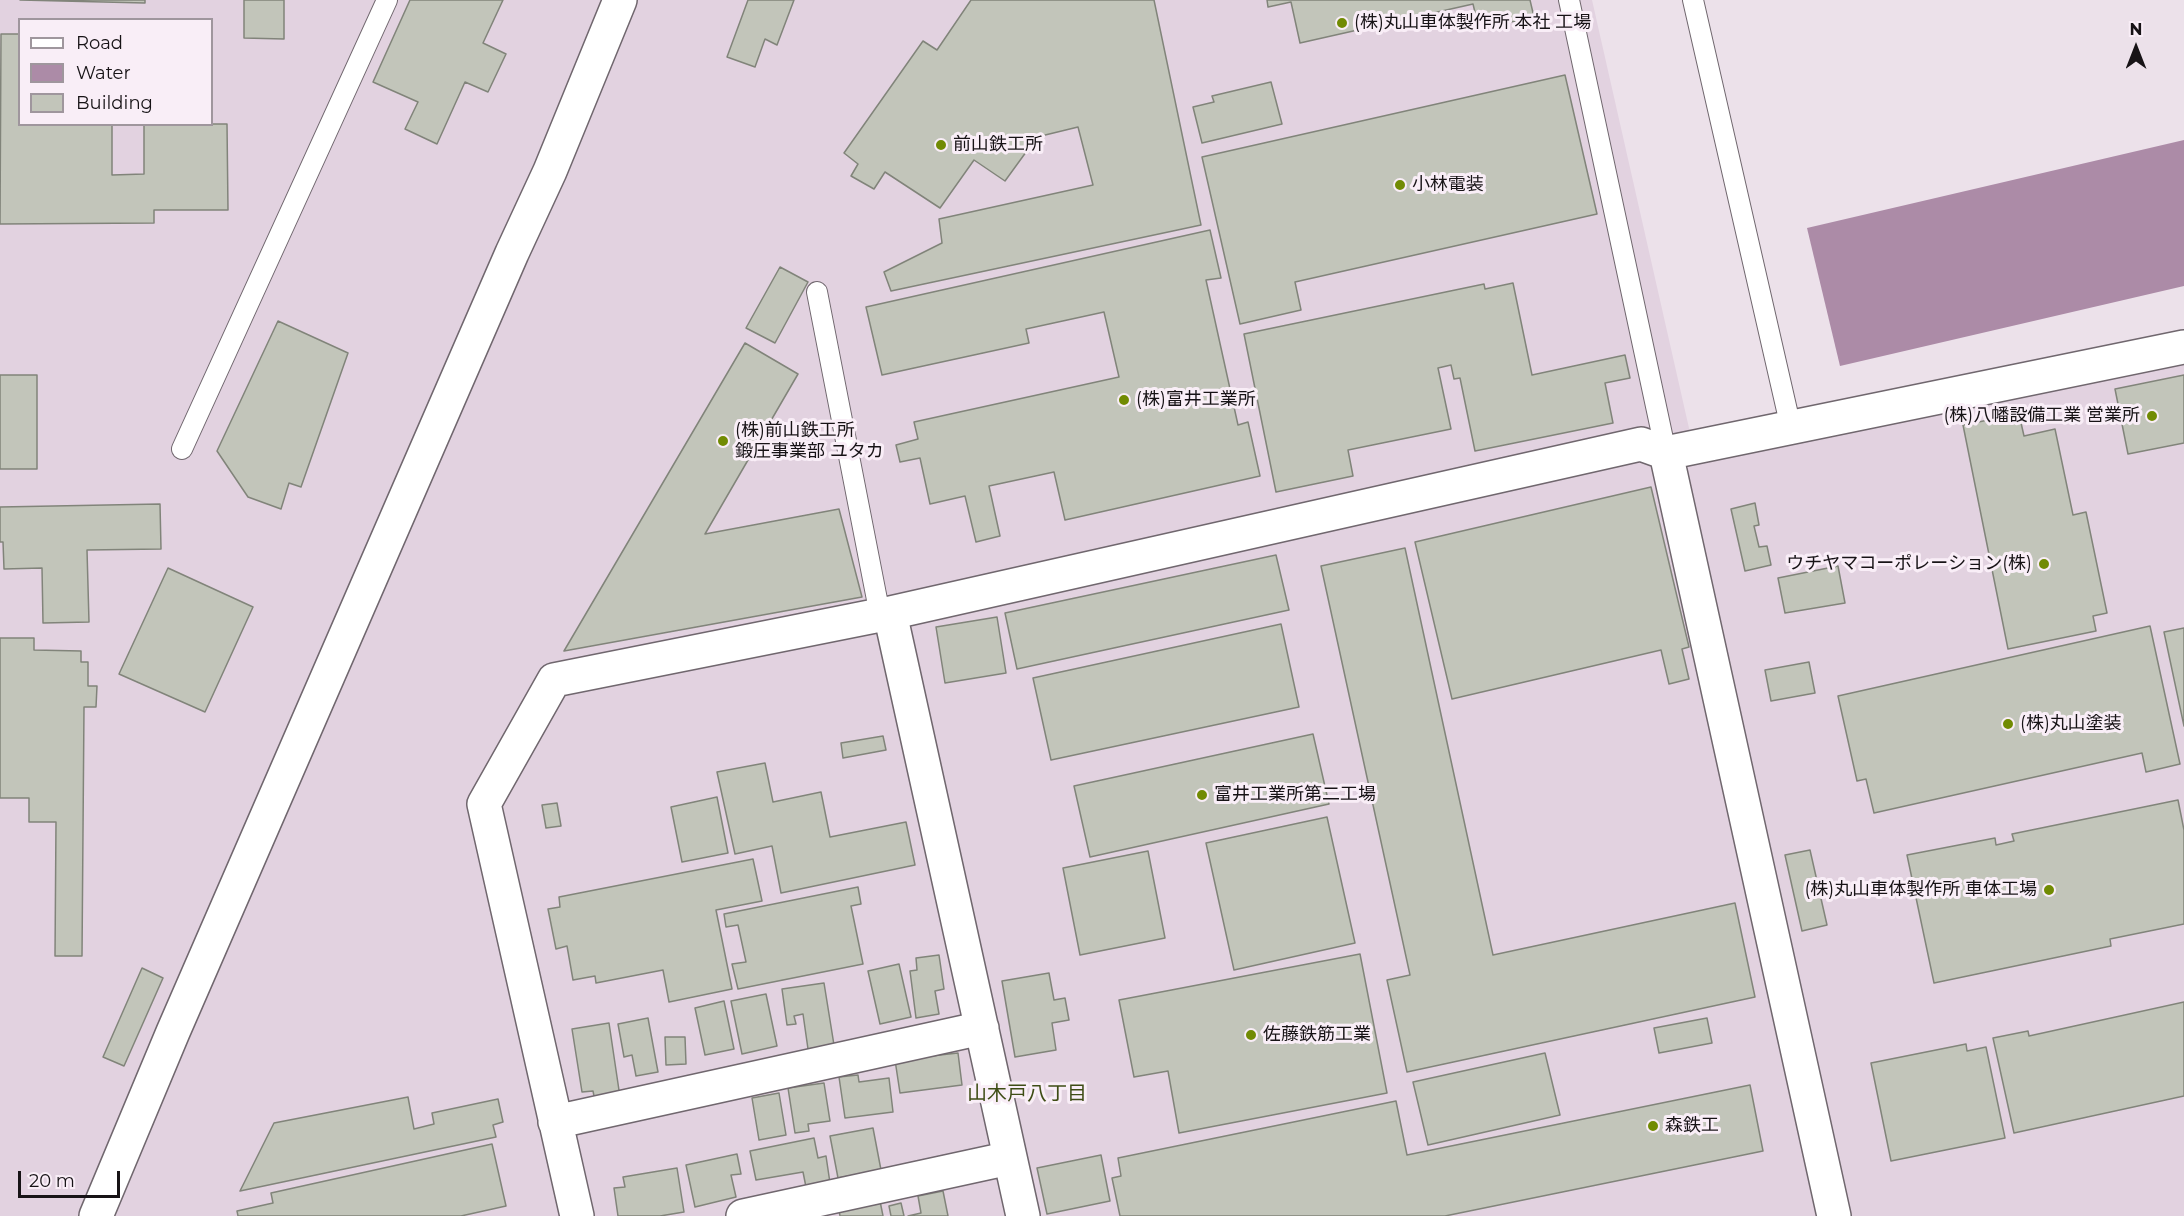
<!DOCTYPE html>
<meta charset="utf-8">
<style>
body{margin:0}
#map{position:relative;width:2184px;height:1216px;overflow:hidden;background:#ece1ea;font-family:Montserrat,sans-serif}
canvas{display:block}
.legend{position:absolute;left:18px;top:18px;width:195px;height:108px;box-sizing:border-box;background:#f9eef7;border:2px solid #9f969d;margin:0;padding:8px 10px;list-style:none;font-size:18px;color:#171316}
.legend li{display:flex;align-items:center;gap:12px;height:30px}
.legend b{width:30px;border:2px solid #9f969d}
.north{position:absolute;left:2106px;top:18px;width:60px;height:60px;-webkit-text-stroke:4px #f9eef7;paint-order:stroke;rotate:0deg;font-size:16px;font-weight:700;line-height:24px;text-align:center;color:#171316}
.north::after{content:'';display:block;margin:auto;width:21px;height:27px;background:#171316;clip-path:polygon(50% 0,100% 100%,50% 72%,0 100%)}
.scale{position:absolute;left:18px;top:1171px;width:102px;height:27px;box-sizing:border-box;border:3px solid #171316;border-top:0;padding-left:8px;font-size:18px;line-height:21px;white-space:nowrap;color:#171316;-webkit-text-stroke:4px #f9eef7;paint-order:stroke}
</style>
<div id="map">
<canvas width="2184" height="1216"></canvas>
<ul class="legend">
<li><b style="height:8px;background:#fff"></b>Road</li>
<li><b style="height:16px;background:#ac8ba7"></b>Water</li>
<li><b style="height:16px;background:#c2c5ba"></b>Building</li>
</ul>
<div class="north">N</div>
<div class="scale">20 m</div>
</div>
<script>
const ctx = document.querySelector('canvas').getContext('2d');
ctx.lineJoin = 'round';
function fill(path, color) {
  ctx.fillStyle = color;
  ctx.fill(path, 'evenodd');
}
function strokePath(path, color, width, dash) {
  ctx.strokeStyle = color;
  ctx.lineWidth = width;
  ctx.lineCap = dash ? 'butt' : 'round';
  ctx.setLineDash(dash || []);
  ctx.stroke(path);
}
function label(font, color, halo, rows, align = 'center') {
  ctx.font = font + ' Montserrat,"Noto Sans JP",sans-serif';
  ctx.lineWidth = 6;
  ctx.setLineDash([]);
  ctx.textBaseline = 'middle';
  ctx.strokeStyle = halo;
  ctx.fillStyle = color;
  for (const [text, x, y, turn = 0] of rows) {
    ctx.save();
    ctx.translate(x, y);
    ctx.rotate((+turn || 0) * Math.PI / 180);
    ctx.textAlign = isNaN(turn) ? turn : align;
    if (halo) ctx.strokeText(text, 0, 0);
    ctx.fillText(text, 0, 0);
    ctx.restore();
  }
}
const built = new Path2D(`
 M0,0h1592l104,459 488,-104v861h-2184zM20,20h192v104h-192z`);
const water = new Path2D(`
 M2184,140v146l-344,80 -33,-138z`);
const building = new Path2D(`
 M20,0h125v3z
 M244,0h40v39l-40,-1z
 M410,0h93l-20,43 23,11 -18,38 -23,-10 -28,62 -32,-15 13,-27 -45,-20z
 M748,0h46l-17,45 -12,-6 -10,28 -28,-10z
 M971,0h183l47,225 -310,66 -7,-19 58,-29 -3,-24 154,-34 -15,-58 -41,10 -32,44 -31,-21 -34,48 -55,-36 -11,17 -23,-13 7,-12 -14,-11 79,-112 14,9z
 M1267,0h263l4,17 -55,12 -6,-25 -173,39 -9,-41 -23,5z
 M1,34h19v90h92v51l32,-1v-50h83l1,86h-74v13l-154,1z
 M1565,75l32,139 -302,68 6,28 -61,14 -38,-167z
 M1271,82l11,42 -80,19 -9,-36 21,-5 -2,-6z
 M1210,230l11,48 -15,2 32,145 10,-3 12,54 -195,44 -11,-48 -65,14 11,50 -24,6 -11,-46 -35,8 -10,-46 -20,4 -4,-17 22,-6 -4,-17 205,-45 -15,-65 -78,17 3,14 -147,32 -16,-68z
 M780,267l28,15 -33,61 -29,-15z
 M1513,283l19,92 93,-20 5,23 -25,5 8,40 -138,28 -15,-73 -6,1 -3,-14 -13,3 13,61 -103,21 5,26 -77,16 -32,-158 240,-50 1,5z
 M278,321l70,32 -47,134 -12,-4 -8,26 -33,-12 -31,-46z
 M745,343l53,31 -93,160 134,-25 23,88 -298,54z
 M0,375h37v94h-37z
 M2184,375v68l-56,11 -13,-65z
 M2019,414l5,22 31,-7 18,86 13,-3 21,101 -14,3 3,15 -88,18 -45,-224z
 M1651,487l38,160 -7,2 7,30 -20,5 -8,-34 -209,49 -37,-157z
 M1755,503l4,22 -5,1 5,21 8,-1 4,19 -26,6 -14,-62z
 M160,504l1,45 -74,1 2,72 -46,1 -1,-55 -38,1 -1,-27h-3v-35z
 M1405,548l88,407 242,-52 20,94 -348,75 -20,-92 23,-5 -89,-409z
 M1276,555l13,55 -272,59 -12,-56z
 M1838,566l7,37 -60,10 -7,-35z
 M168,568l85,39 -48,105 -86,-38z
 M997,617l9,56 -61,10 -9,-56z
 M1281,624l18,83 -248,53 -18,-82z
 M2150,626l30,138 -34,8 -4,-19 -268,60 -8,-34 -9,2 -19,-85z
 M2184,628v98l-20,-94z
 M0,638h34v12l47,1v11h7v24h9l-1,21h-12l-2,249h-27l1,-134h-27v-24h-29z
 M1809,662l6,31 -44,8 -6,-31z
 M1313,734l16,70 -239,53 -16,-71z
 M883,736l3,14 -43,8 -2,-15z
 M765,763l8,39 48,-10 9,45 76,-15 9,43 -134,28 -9,-47 -37,8 -18,-82z
 M717,797l11,56 -46,9 -11,-55z
 M2178,800l6,30v94l-74,15 1,7 -177,37 -27,-128 88,-17 1,7 18,-4 -2,-7z
 M557,803l4,23 -15,2 -4,-23z
 M1327,817l28,126 -121,27 -28,-127z
 M1810,850l17,75 -25,6 -17,-76z
 M1148,851l17,87 -85,17 -17,-87z
 M753,859l9,42 -46,9 16,79 -63,13 -6,-32 -67,13 -1,-7 -22,4 -6,-34 -11,3 -8,-40 12,-2 -1,-10z
 M858,887l3,17 -10,2 12,58 -125,25 -6,-25 14,-2 -8,-37 -12,2 -2,-13z
 M1360,954l27,139 -208,40 -11,-62 -34,6 -15,-77z
 M939,955l5,34 -9,2 4,23 -23,4 -6,-47 7,-1 -1,-12z
 M899,964l12,53 -31,7 -12,-53z
 M142,968l21,10 -39,88 -21,-9z
 M1049,973l5,27 11,-2 4,22 -17,3 4,27 -41,7 -13,-76z
 M824,983l10,62 -26,4 -5,-35 -9,2 2,8 -9,1 -5,-36z
 M766,994l11,52 -35,8 -11,-53z
 M724,1001l10,48 -29,6 -10,-47z
 M2184,1002v94l-170,37 -21,-95 35,-7 1,5z
 M648,1018l10,54 -22,4 -4,-21 -8,2 -6,-33z
 M1707,1018l5,25 -53,10 -5,-25z
 M609,1023l11,74 -25,4 -2,-10 -11,1 -10,-63z
 M665,1037h20l1,27 -20,1z
 M1966,1044l1,7 19,-4 19,91 -114,23 -20,-98z
 M958,1053l4,32 -62,8 -5,-33z
 M1545,1053l15,62 -132,30 -15,-63z
 M858,1075l1,7 30,-4 4,34 -48,6 -6,-41z
 M824,1083l6,38 -22,3 1,7 -14,2 -7,-45z
 M1750,1085l13,66 -318,65h-325l-8,-38 9,-2 -3,-18 278,-57 11,54z
 M779,1093l7,42 -27,5 -7,-42z
 M408,1097l6,32 20,-5 -2,-11 66,-14 5,23 -10,3 3,12 -256,54 34,-68z
 M873,1128l8,42 -43,8 -8,-42z
 M814,1138l4,20 8,-2 4,27 -24,4 -3,-15 -47,8 -6,-29z
 M492,1144l14,62 -45,10h-223l-1,-5 36,-8 -2,-10z
 M737,1154l4,20 -10,1 5,22 -41,10 -9,-42z
 M1101,1155l9,46 -63,13 -10,-46z
 M677,1168l7,44 -24,4h-42l-4,-28 11,-1 -2,-10z
 M943,1191l5,25h-40l13,-3 -3,-17z
 M880,1201l3,15h-43l-1,-6z
 M901,1203l3,13h-13l-2,-10z`);
const service = new Path2D(`
 M1569,0l97,453
 M1693,0l98,428
 M817,292l63,323
 M182,449l205,-449`);
const minor = new Path2D(`
 M1666,453l168,763
 M890,613l133,603
 M555,1122l427,-94
 M96,1216l77,-184 339,-779 38,-82 70,-171
 M577,1216l-93,-412 70,-124 336,-67 751,-169 25,9 518,-106
 M743,1216l267,-58`);
const markers = [
 [1342,23,6,"#718b03"],
 [941,145,6,"#718b03"],
 [1400,185,6,"#718b03"],
 [1124,400,6,"#718b03"],
 [2152,416,6,"#718b03"],
 [723,441,6,"#718b03"],
 [2044,564,6,"#718b03"],
 [2008,724,6,"#718b03"],
 [1202,795,6,"#718b03"],
 [2049,890,6,"#718b03"],
 [1251,1035,6,"#718b03"],
 [1653,1126,6,"#718b03"]
];
const poiNames = [
 ["(株)丸山車体製作所 本社 工場",1354,23],
 ["前山鉄工所",953,145],
 ["小林電装",1412,185],
 ["(株)富井工業所",1136,400],
 ["(株)八幡設備工業 営業所",2140,416,"right"],
 ["(株)前山鉄工所",735,431],
 ["鍛圧事業部 ユタカ",735,452],
 ["ウチヤマコーポレーション(株)",2032,564,"right"],
 ["(株)丸山塗装",2020,724],
 ["富井工業所第二工場",1214,795],
 ["(株)丸山車体製作所 車体工場",2037,890,"right"],
 ["佐藤鉄筋工業",1263,1035],
 ["森鉄工",1665,1126]
];
const neighbourhoodNames = [
 ["山木戸八丁目",1027,1094]
];
fill(built, '#e2d2e0');
fill(water, '#ac8ba7');
fill(building, '#c2c5ba');
strokePath(building, '#81847a', 1.5);
strokePath(service, '#70676e', 22);
strokePath(minor, '#70676e', 36);
strokePath(service, '#fff', 20);
strokePath(minor, '#fff', 33);
for (const [x, y, r, color] of markers) {
  const dot = new Path2D();
  dot.arc(x, y, r, 0, 2 * Math.PI);
  ctx.fillStyle = color;
  ctx.fill(dot);
  strokePath(dot, '#f9eef7', 2);
}
label('18px', '#171316', '#f9eef7', poiNames, 'left');
label('20px', '#3e4c15', '#f9eef7', neighbourhoodNames);
</script>
